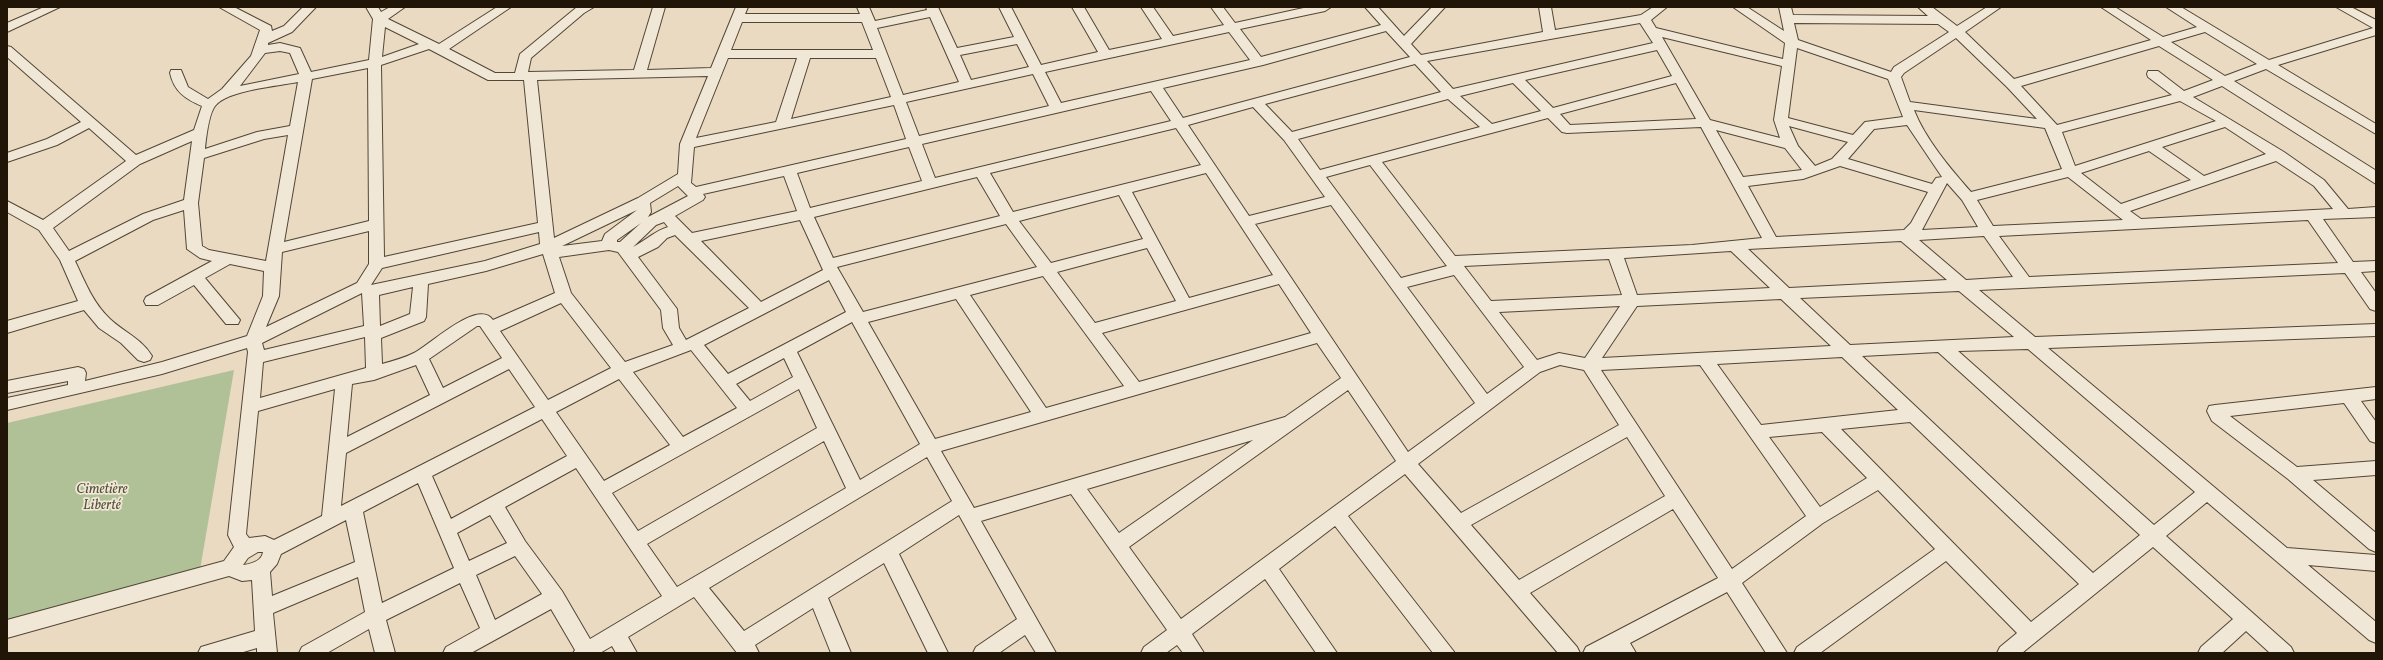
<!DOCTYPE html>
<meta charset="utf-8">
<style>
body{margin:0}
#map{position:relative;width:2383px;height:660px;overflow:hidden;background:#eadac1;font-family:Vollkorn,serif}
canvas{display:block}
.frame{position:absolute;inset:0;border:8px solid #201506;pointer-events:none}
</style>
<div id="map">
<canvas width="2383" height="660"></canvas>
<div class="frame"></div>
</div>
<script>
const ctx = document.querySelector('canvas').getContext('2d');
ctx.lineJoin = 'round';
function fill(path, color) {
  ctx.fillStyle = color;
  ctx.fill(path, 'evenodd');
}
function strokePath(path, color, width, dash) {
  ctx.strokeStyle = color;
  ctx.lineWidth = width;
  ctx.lineCap = dash ? 'butt' : 'round';
  ctx.setLineDash(dash || []);
  ctx.stroke(path);
}
function label(font, color, halo, rows, align = 'center') {
  ctx.font = font + ' Vollkorn,serif';
  ctx.lineWidth = 3.5;
  ctx.setLineDash([]);
  ctx.textBaseline = 'middle';
  ctx.strokeStyle = halo;
  ctx.fillStyle = color;
  for (const [text, x, y, turn = 0] of rows) {
    ctx.save();
    ctx.translate(x, y);
    ctx.rotate((+turn || 0) * Math.PI / 180);
    ctx.textAlign = isNaN(turn) ? turn : align;
    if (halo) ctx.strokeText(text, 0, 0);
    ctx.fillText(text, 0, 0);
    ctx.restore();
  }
}
const green = new Path2D(`
 M234,370l-34,200 -193,51v-198z`);
const minor = new Path2D(`
 M44,7h16l-53,25v-9z
 M219,7h15l37,19 1,5 12,-5 19,-19h13l-24,25 -24,11v2l12,-2 20,5 11,24 58,-12 4,-41 -7,-12h12l3,5 9,-5h15l-17,12 51,25 58,-37h14l-62,42 46,24h20l5,-19 57,-47h17l-10,6 -53,45 -3,14 106,-2 19,-63h12l-18,63 64,-2 25,-61h12l-3,7h115l-3,-7h12l6,14 52,-11 -1,-3h12l19,41 57,-11 -15,-30h12l30,58 57,-13 -26,-45h12l25,43 53,-11 -21,-32h12l20,29 51,-11 -13,-18h12l12,16 73,-16h23l-6,4 -85,18 21,28 120,-32 -16,-18h13l26,29 28,-29h13l-34,37 10,11 122,-23 -4,-25h12l4,23 86,-15 12,-8h14l-16,13 5,8 127,31 2,-16 -52,-36h14l37,24 -5,-24h12l2,8 135,1 -10,-9h14l25,19 30,-19h14l-36,25 49,47 137,-39 -50,-33h14l48,30 34,-10 -31,-20h15l88,53 104,-32 -37,-21h15l25,13v15l-98,30 98,59v10l-110,-65 -32,12 141,89 1,14 -154,-98 -29,11 91,55 40,28 24,29 28,-2v10l-53,2 30,43 23,-1v10l-15,1 15,21v18l-6,-2 -25,-36 -366,17 56,47 341,-13v12l-328,12 239,200 89,7v16l-68,-6 68,57v21l-7,-3 -162,-138 -41,34 125,111 3,6h-24l-24,-22 -24,22h-24l3,-6 32,-28 -80,-72 -131,106h-25l3,-6 17,-14 -71,-72 -126,92h-26l3,-6 138,-98 -57,-59 -55,33 -81,60 45,70h-21l-39,-61 -97,51 6,10h-53l3,-6 132,-69 -45,-69 -143,84 47,54 3,6h-22l-153,-179 -57,42 107,137h-22l-98,-127 -56,43 58,84h-21l-51,-74 -73,55 12,19h-21l-6,-8 -11,8h-25l3,-6 23,-17 -96,-136 -90,27 75,132h-20l-11,-18 -26,18h-26l3,-6 41,-28 -58,-104 -60,39 49,99h-20l-44,-90 -56,35 23,55h-20l-18,-45 -58,37 4,8h-22l-43,-56 -66,40 9,16h-21l-4,-7 -12,7h-27l2,-3 -24,-41 -80,44h-28l3,-6 34,-19 -20,-45 -74,37 9,33h-20l-6,-24 -42,24h-28l3,-6 63,-35 -7,-35 -85,36 4,40h-20v-5l-17,5h-42l3,-6 54,-16 -3,-51 -10,1 -13,-5 -222,62v-18l217,-59 10,-14 -6,-12 20,-183 -1,-4 -85,26 -155,36v-12l61,-13v-4l-61,12v-12l71,-14 6,2 2,4 -1,8 77,-19 85,-26 16,-40 1,-25 -34,-7 -25,14 35,42 -2,4h-12l-32,-39 -36,20h-12l-2,-4 2,-4 66,-36 -12,-3 -13,-9 -3,-39 -31,10 -78,41c10,21 18,42 35,58 14,13 32,20 42,37l-2,4 -6,2 -6,-2 -17,-17 -22,-15 -15,-18 -77,23v-12l71,-20 -18,-41 -21,-30 -32,-18v-11l36,19 83,-59 -37,-33 -32,17 -50,17v-9l40,-14 34,-17 -74,-65v-11l4,1 125,108 58,-25 8,-24c-17,-7 -28,-15 -32,-33l1,-3h10l7,17 20,12 14,-10 29,-33 9,-26zM930,17l29,65 -56,13 -26,-67zM742,22h120l11,28h-142zM1640,23l13,20 -200,46 -26,-28zM1794,23l144,1 11,8 -55,35 -3,5 -93,-32zM385,27l34,17 -37,13zM1386,31l24,26 -227,61 -20,-30 100,-23zM1229,32l21,28 -189,43 -16,-31zM2205,32l52,32 -32,12 -54,-34zM1662,37l120,29 -8,54 6,18 -70,-18zM1956,38l51,49 30,32 -127,-17 -9,-25 3,-4zM1017,44l12,23 -58,13 -11,-25zM2159,46l54,34 -29,11 -26,-20h-10l-1,3 1,3 24,18 -115,30 -36,-39zM1797,48l91,31 15,38 -38,5 -12,13 -65,-17zM429,49l59,31h36l14,143 -154,34 -3,-192zM1657,50l15,26 -119,32 -28,-28zM280,51l10,2 9,21 -59,12 25,-33zM728,58h69l-21,64 -80,16zM810,58h66l15,39 -100,22zM1415,64l26,28 -149,40 -27,-28zM368,68l1,153 -85,21 28,-163zM1033,74l16,32 -130,30 -13,-34zM708,76l-28,68 -2,30 -40,24 -84,40 -17,-158zM298,82l-8,44 -33,6 -52,17c1,-11 4,-35 10,-43 12,-16 64,-20 83,-24zM1513,83l28,28 -49,13 -32,-28zM1676,83l20,36 -126,6 -10,-11zM1151,91l20,30 -236,57 -13,-34zM1448,99l32,28 -160,43 -22,-31zM2180,101l36,20 -141,45 -13,-34zM894,105l12,34 -210,48 -5,-4 3,-36zM1253,107l31,33 41,57 -76,19 -61,-91zM1914,110l131,18 17,41 -91,23c-21,-24 -45,-52 -57,-82zM1548,118l14,14 5,1 134,-6 61,111 -70,7 -237,11 -73,-94zM1907,125l35,52 -6,1 -4,6 -84,-25 26,-30zM1789,126l59,16 -16,17 -17,7 -17,-20zM2225,127l41,27 -62,22 -42,-29zM1176,128l25,37 -188,47 -23,-39zM1716,130l69,18 17,22 -59,7zM288,135l-22,126 -57,-11 -7,-4 -4,-43 6,-45 60,-19zM192,141l-8,59 -41,14 -74,37 -16,-23 87,-64zM909,147l13,34 -112,27 -13,-35zM2149,151l42,29 -70,24 -40,-31zM2276,161l38,25 19,23 -192,10 -11,-8zM1370,165l76,100 1,1 -46,12 -75,-101zM1840,166l88,26 -17,31 -7,7 -128,7 -28,-51 55,-7zM1206,173l67,102 -84,23 -57,-106zM784,176l13,35 -105,22 -17,-17 28,-16 2,-3 -2,-3zM977,177l23,39 -167,42 -19,-41zM2068,177l55,43 -130,6 -16,-26zM1947,183l15,17 16,27 -56,3zM678,186l10,10 -40,21 3,-5 -1,-9zM1119,195l24,44 -92,24 -32,-42zM1331,205l144,198 -67,49 -153,-228zM637,210l-32,24 -3,7 -40,5zM800,220l23,50 -62,32 -60,-61zM2308,220l30,43 -309,14 -30,-41zM664,222l4,5c-13,4 -22,13 -35,20l23,-22zM641,223l-21,19h-3v-2zM1006,224l31,43 -174,45 -26,-45zM369,231v33l-12,19 -91,44 13,-31 3,-44zM539,232l1,12 -55,17 -114,24 11,-17zM675,235l74,73 -63,32 -7,-12 -2,-19 -39,-52 20,-10 9,-9zM1984,236l29,41 -47,3 -47,-40zM1901,241l46,39 -158,8 -41,-39zM1147,248l29,53 -81,22 -38,-51zM609,250l9,2 43,58 2,18 10,17 -48,17 -54,-69 -12,-36zM1731,251l39,37 -133,7 -13,-37zM543,254l12,39 -62,27c-15,-22 -63,25 -79,33 -10,5 -21,8 -32,11l-1,-26 43,-17 2,-4 2,-33 58,-13zM1609,259l13,36 -131,6 -27,-35zM1454,275l70,92 -37,27 -80,-107zM1043,276l81,110 -78,22 -76,-113zM829,280l17,32 -118,62 -24,-29zM1279,284l32,49 -172,49 -37,-49zM413,287l-3,27 -30,12 -1,-31zM1959,291l55,46 -164,8 -50,-47zM362,293l2,33 -100,24 -2,-7zM956,299l75,113 -96,27 -67,-117zM1781,299l50,47 -229,12 35,-52zM561,303l50,65 -63,32 -48,-69zM1620,306l-35,52 -26,-5 -22,7 -38,-48zM852,322l68,122 -60,36 -63,-128zM477,326h3l22,32 -59,30 -14,-29zM365,337l1,31 -106,30 3,-36zM1317,343l24,35 -56,39 -311,91 -33,-57zM2028,349l167,143 -41,33 -196,-174zM691,350l46,58 -54,29 -50,-65zM1938,352l202,183 -47,38 -231,-217zM1842,357l56,53 -137,15 -44,-61zM784,358l9,19 -43,24 -14,-17zM416,365l14,30 -83,42 5,-53 22,-4zM1560,365l24,5 35,55 -158,88 -43,-49 122,-92zM1700,365l106,151 -74,53 -131,-199zM509,369l26,38 -194,99 5,-53zM619,379l51,66 -66,36 -48,-69zM335,389l-13,127 -48,24 -9,-4 -16,2 -3,-4 12,-123zM799,389l18,39 -179,103 -26,-38zM1348,390l48,71 -215,158 -52,-72zM542,419l25,37 -116,63 -19,-43zM1910,422l169,162 -48,38 -190,-193zM1822,432l45,46 -47,29 -51,-70zM1627,437l38,59 -146,84 -48,-55zM1253,440l-134,93 -32,-44zM824,441l22,47 -169,99 -30,-43zM927,457l25,44 -208,130 -35,-43zM576,468l86,128 -72,43 -28,-48 -37,-50 -20,-34zM418,483l36,85 -72,35 -19,-91zM490,515l17,28 -38,18 -12,-28zM346,520l9,42 -83,34 -2,-24 7,-8 4,-10zM258,552h5c-1,9 -12,12 -20,13l5,-7zM515,556l27,38 -47,26 -19,-45z
 M2376,387v12l-15,2 15,21v21l-6,-2 -26,-38 -114,13 67,51 79,-6v14l-63,5 63,53v19l-7,-3 -81,-70 -76,-58 -5,-10 2,-5 6,-1z`);
const parkNames = [
 ["Cimetière",102,490],
 ["Liberté",102,506]
];
fill(green, '#b1c197');
strokePath(minor, '#524635', 2);
fill(minor, '#f1e7d7');
label('italic 14px', '#535139', '#f1e7d7', parkNames);
</script>
